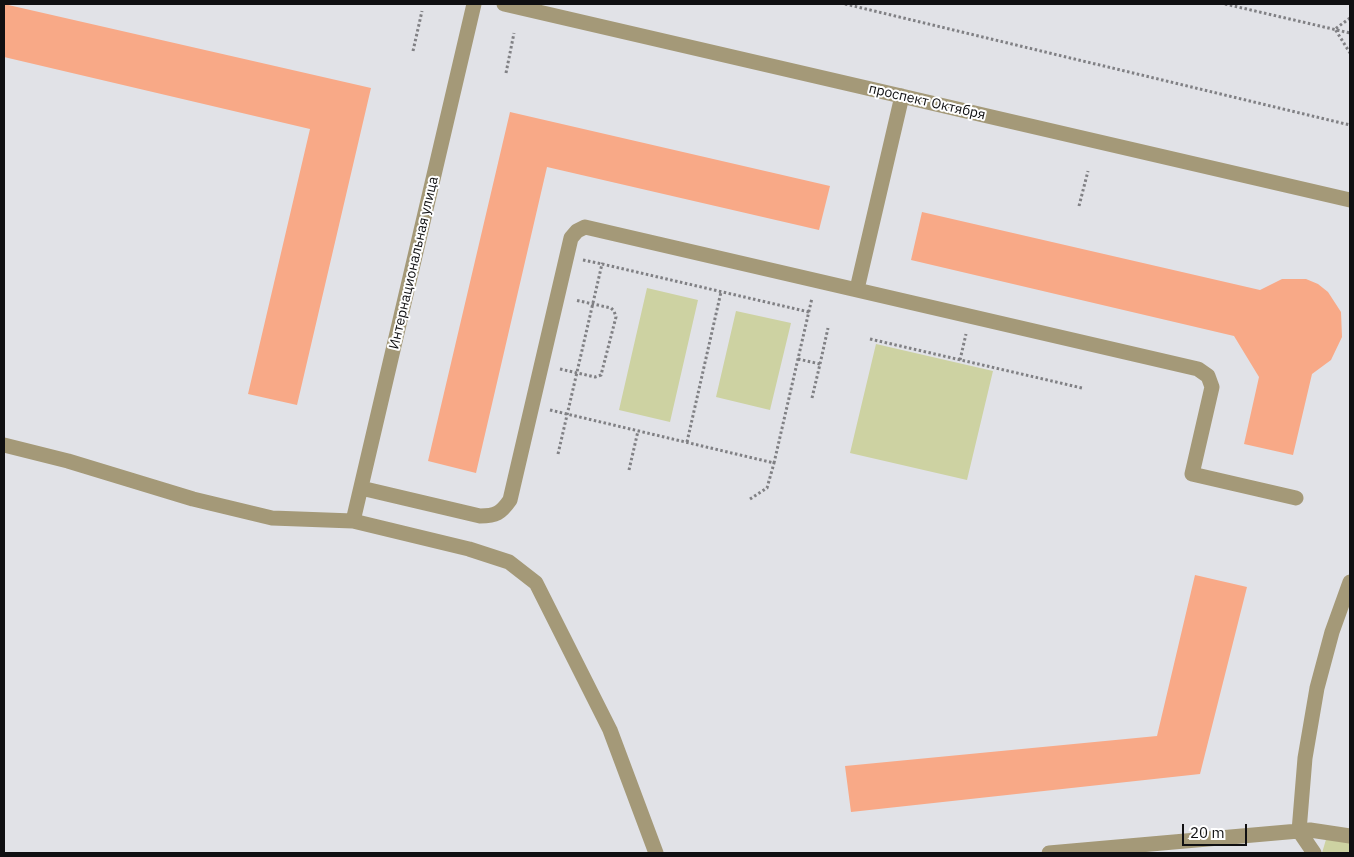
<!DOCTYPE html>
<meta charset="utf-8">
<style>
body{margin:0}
#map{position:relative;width:1354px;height:857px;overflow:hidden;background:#e1e2e7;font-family:"IBM Plex Sans",sans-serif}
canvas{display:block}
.frame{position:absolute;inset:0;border:5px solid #101012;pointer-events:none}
.scale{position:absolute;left:1182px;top:824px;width:65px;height:22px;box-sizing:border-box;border:2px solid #101012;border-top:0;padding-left:6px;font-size:15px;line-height:18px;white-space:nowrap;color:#101012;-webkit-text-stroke:4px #fff;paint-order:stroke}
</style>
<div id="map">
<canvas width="1354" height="857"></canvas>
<div class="frame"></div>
<div class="scale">20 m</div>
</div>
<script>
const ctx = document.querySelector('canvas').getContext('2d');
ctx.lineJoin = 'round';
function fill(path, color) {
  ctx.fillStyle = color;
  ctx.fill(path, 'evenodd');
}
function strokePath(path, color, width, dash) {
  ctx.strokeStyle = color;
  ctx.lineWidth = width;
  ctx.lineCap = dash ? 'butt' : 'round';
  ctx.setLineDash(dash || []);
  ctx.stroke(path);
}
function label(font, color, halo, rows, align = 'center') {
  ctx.font = font + ' "IBM Plex Sans",sans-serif';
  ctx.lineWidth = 4;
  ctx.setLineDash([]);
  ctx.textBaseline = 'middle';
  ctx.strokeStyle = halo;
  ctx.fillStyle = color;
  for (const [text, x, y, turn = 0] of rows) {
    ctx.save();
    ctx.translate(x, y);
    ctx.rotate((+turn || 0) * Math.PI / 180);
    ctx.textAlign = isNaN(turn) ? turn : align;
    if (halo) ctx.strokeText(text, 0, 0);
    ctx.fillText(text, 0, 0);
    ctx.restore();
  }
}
const green = new Path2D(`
 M647,288l51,12 -28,122 -51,-12z
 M736,311l55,12 -21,87 -54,-13z
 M876,344l117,27 -26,109 -117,-27z
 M1327,836l23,7v10h-28z`);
const building = new Path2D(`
 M4,4l367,84 -74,317 -49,-11 62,-265 -306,-72z
 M510,112l320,74 -11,44 -272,-63 -71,306 -48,-12z
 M922,212l338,78 22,-11h24l12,5 10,8 13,20 1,25 -11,23 -19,14 -19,81 -49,-11 15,-67 -25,-41 -323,-76z
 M1195,575l52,12 -47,187 -349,38 -6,-46 312,-30z`);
const path = new Path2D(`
 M845,4l505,121
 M1225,4l125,29
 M1350,18l-15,11 15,24
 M413,51l9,-40
 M506,73l8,-40
 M1079,206l9,-35
 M583,260l19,4
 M870,339l212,49
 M798,359l22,5 -8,34
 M960,360l6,-26
 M820,364l8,-36
 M560,369l35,8 6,-2 15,-58 -2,-6 -3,-3 -36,-8
 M550,410l224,53 38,-165
 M687,442l34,-150
 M558,454l44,-190 207,48
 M629,470l9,-39
 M750,499l17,-11 7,-25`);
const minor = new Path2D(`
 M504,4l846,196
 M857,289l45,-193
 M4,445l64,16 125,38 79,19 81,3 116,28 40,13 27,21 74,147 46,123
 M361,488l119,28c16,0 21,-3 30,-16l61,-262 6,-7 8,-4 613,142 10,7 4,11 -20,87 104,24
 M353,521l121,-517
 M1049,853l261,-23 40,6
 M1314,853l-15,-22 6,-73 12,-70 15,-56 18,-50`);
const streetNames = [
 ["проспект Октября",927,102,13],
 ["Интернациональная улица",414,263,-77]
];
fill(green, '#cdd2a2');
fill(building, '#f8a987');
strokePath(path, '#808084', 3, [2.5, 2.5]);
strokePath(minor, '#a49978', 15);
label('14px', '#101012', '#fff', streetNames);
</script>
